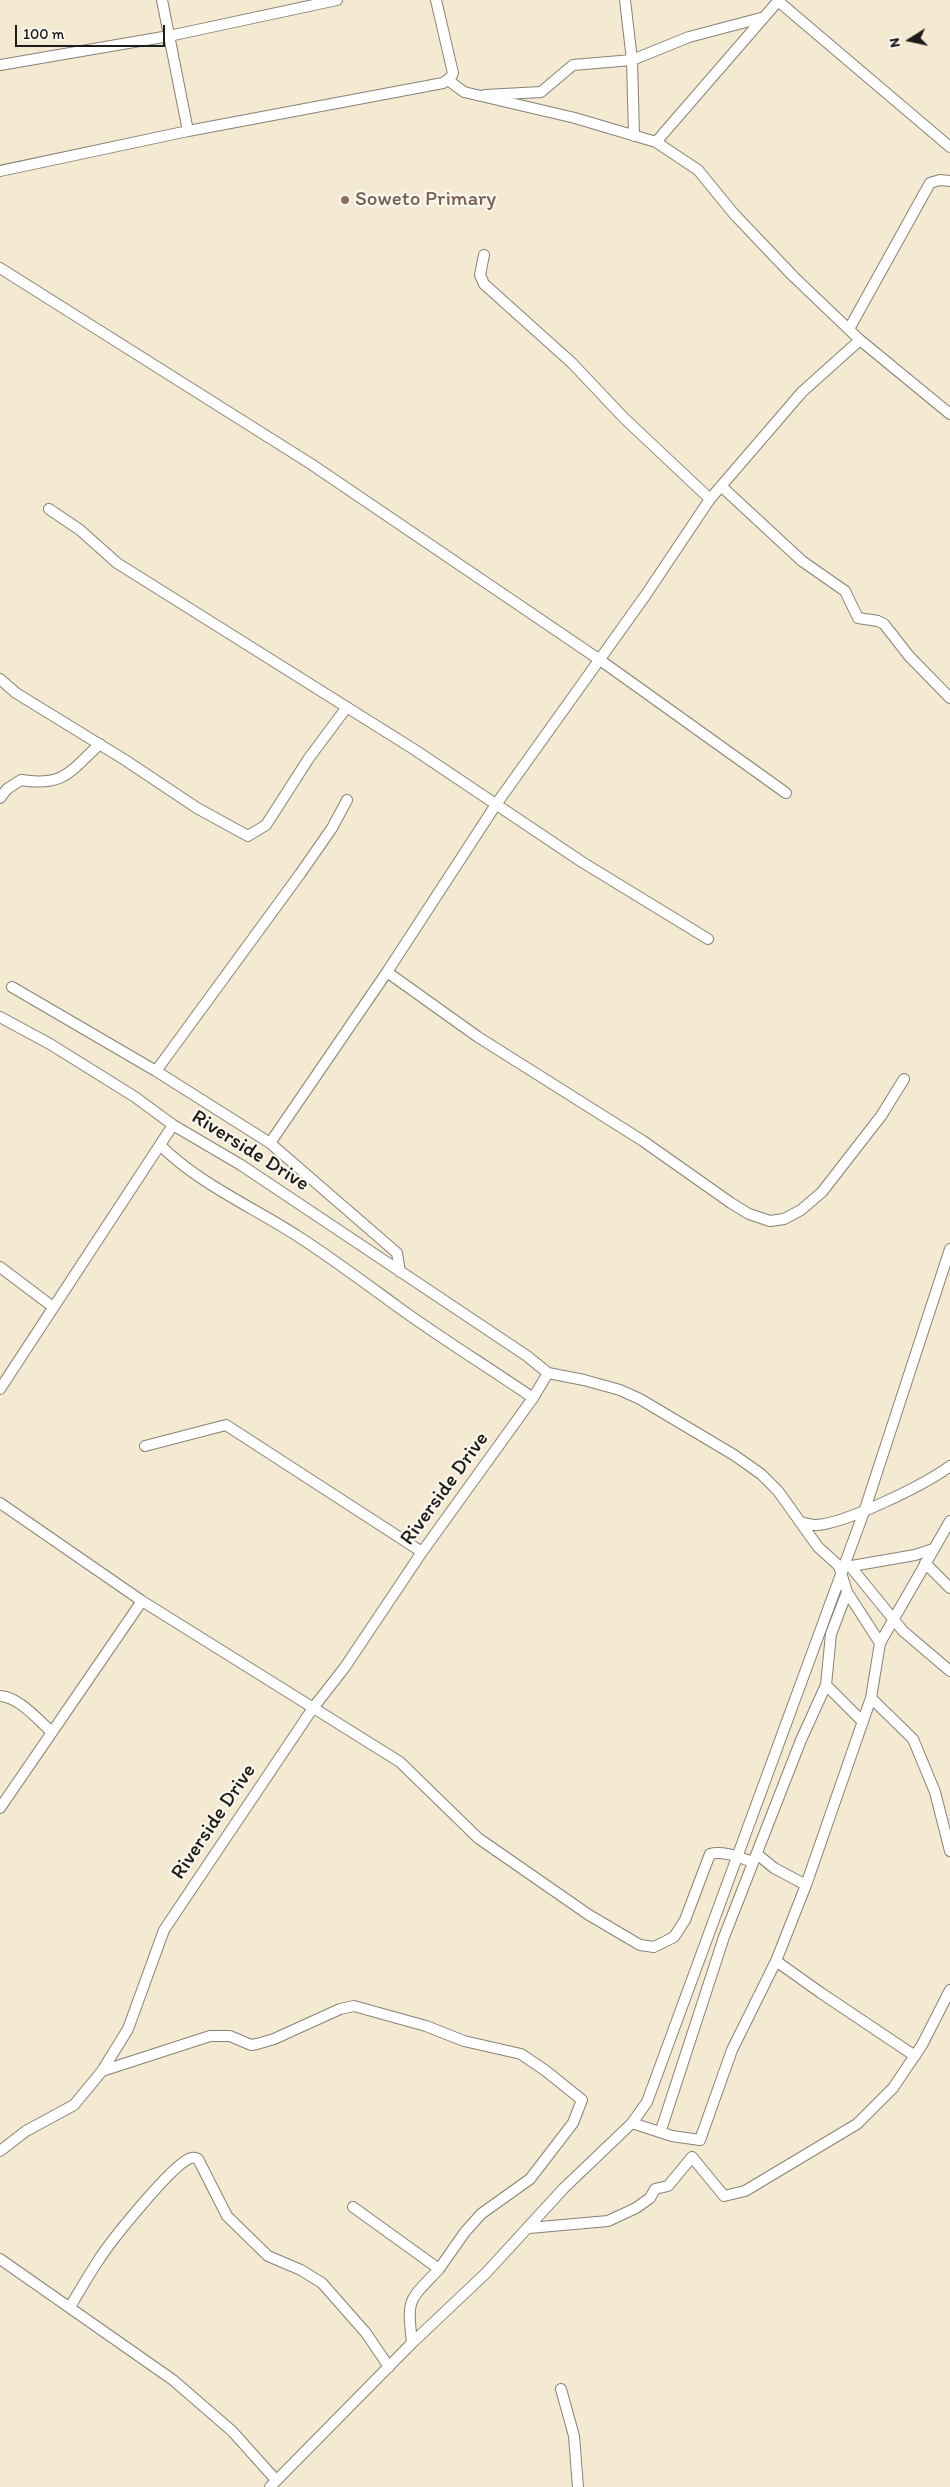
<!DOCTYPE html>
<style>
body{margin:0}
#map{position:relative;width:950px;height:2487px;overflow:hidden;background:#f4e9d1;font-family:Itim,sans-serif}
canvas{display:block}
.north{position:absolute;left:885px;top:15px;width:50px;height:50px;-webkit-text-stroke:4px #fbf7ec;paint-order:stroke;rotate:260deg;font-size:14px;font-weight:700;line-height:20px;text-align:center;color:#1c1c1c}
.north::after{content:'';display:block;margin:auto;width:18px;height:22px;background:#1c1c1c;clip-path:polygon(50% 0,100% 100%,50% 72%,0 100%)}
.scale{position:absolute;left:15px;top:25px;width:150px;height:22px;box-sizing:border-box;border:2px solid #1c1c1c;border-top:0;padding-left:6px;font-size:15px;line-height:18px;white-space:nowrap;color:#1c1c1c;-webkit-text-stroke:4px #fbf7ec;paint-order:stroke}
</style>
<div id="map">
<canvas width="950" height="2487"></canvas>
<div class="north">N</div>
<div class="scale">100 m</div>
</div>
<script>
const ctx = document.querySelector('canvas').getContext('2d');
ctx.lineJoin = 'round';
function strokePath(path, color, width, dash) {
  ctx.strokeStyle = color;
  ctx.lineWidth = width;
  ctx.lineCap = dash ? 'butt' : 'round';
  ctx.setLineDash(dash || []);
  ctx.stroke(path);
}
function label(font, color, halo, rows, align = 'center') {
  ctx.font = font + ' Itim,sans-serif';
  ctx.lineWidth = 4.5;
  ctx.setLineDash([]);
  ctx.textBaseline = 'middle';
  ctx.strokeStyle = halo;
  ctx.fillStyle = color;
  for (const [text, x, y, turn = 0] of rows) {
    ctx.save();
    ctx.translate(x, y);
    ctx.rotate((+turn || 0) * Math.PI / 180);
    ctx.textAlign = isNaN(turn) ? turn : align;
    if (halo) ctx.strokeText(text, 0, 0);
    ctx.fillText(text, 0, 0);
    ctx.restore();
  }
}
const minor = new Path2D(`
 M162,0l26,131
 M625,0l7,60 2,76
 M778,1l172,146
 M0,65l169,-29 168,-36
 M448,80l16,12 111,26 81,24 42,28 36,44 59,62 67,64 90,74
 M485,95l56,-3 32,-27 59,-5 57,-23 72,-19
 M656,142l123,-142
 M0,171l188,-40 255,-48 8,-6 2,-4 -17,-73
 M484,255l-4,20 4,9 88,79 52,55 86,81
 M0,268l311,196 289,196 186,133
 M849,329l81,-146 10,-3 10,1
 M721,486l81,75 43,30 13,27 20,3 6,3 25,32 41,42
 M49,509l31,21 37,33 298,187 167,112 126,77
 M0,679l16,14 109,67 72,48 51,28 18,-11 43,-67 38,-51
 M0,798l7,-9 14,-9c44,7 49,-9 79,-36
 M387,972l91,65 165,104 88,62 18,11 21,7 14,-2 17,-9 21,-18 59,-76 23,-37
 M12,987l144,84 114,72 127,110 3,19
 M0,1017l50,27 85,53 38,28 68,40 286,191 21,17 -15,25 -111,154 -77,115 -32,41 -149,222 -36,99 -26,42 -28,34 -48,26 -26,20
 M156,1071l144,-197 32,-46 15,-28
 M270,1143l117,-171 110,-169 148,-207 65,-97 92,-107 58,-52
 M160,1145c39,39 93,62 139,92 34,22 66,46 99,70 44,32 90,60 135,91
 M0,1267l53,40
 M548,1373l36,7 36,10 20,9 94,56 27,19 17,17 40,56 21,19 8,26 33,51
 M0,1389l173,-264
 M145,1446l81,-21 196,127
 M0,1503l142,98 258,161 78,76 111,77 51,30 14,2 20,-10 11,-17 25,-66c13,-4 31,4 43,8
 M800,1522c5,1 11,3 16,3 29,-1 110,-41 134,-59
 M925,1563l25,25
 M850,1566l53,65 47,40
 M846,1567l69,-12 18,-6
 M826,1685l37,37
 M0,1696c19,1 38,24 52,36
 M871,1698l42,41 22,53 15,59
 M0,1808l142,-207
 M757,1854l17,14 32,17 65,-187 9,-55 70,-122
 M776,1961l45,32 94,63
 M102,2071l108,-35h20l21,9 6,-1 17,-5 66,-30 14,-3 72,20 38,15 57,13 25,17 36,29 -9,23 -43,56 -49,35 -16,18 -26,37 -86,-62
 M632,2123l40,13 28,4 32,-90 44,-89 30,-76
 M661,2130l63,-193 77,-197 25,-55 5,-51 16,-42
 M529,2228l79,-7 28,-13 14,-10 5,-9 13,-3 24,-29 32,39 21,-5 112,-67 36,-36 29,-43 28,-55
 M0,2259l173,121 59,51 44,49
 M70,2307c9,-15 18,-31 28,-46 12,-19 75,-98 93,-103 4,-1 4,0 7,1l29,57 41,40 33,14 21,13 44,50 23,34
 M412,2343c-5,-46 -4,-41 27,-74
 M561,2389l13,47 4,51
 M270,2487l142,-144 74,-70 78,-85 68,-65 15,-21 218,-593 85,-260`);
const markers = [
 [345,200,5,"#8d6e63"]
];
const educationNames = [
 ["Soweto Primary",355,200]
];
const streetNames = [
 ["Riverside Drive",250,1151,32],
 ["Riverside Drive",445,1489,-54],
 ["Riverside Drive",214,1822,-56]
];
strokePath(minor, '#888276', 12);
strokePath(minor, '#fff', 10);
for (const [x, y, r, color] of markers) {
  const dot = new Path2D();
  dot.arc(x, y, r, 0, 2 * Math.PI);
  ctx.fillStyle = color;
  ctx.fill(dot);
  strokePath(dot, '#fbf7ec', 2);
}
label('21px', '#785e54', '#fbf7ec', educationNames, 'left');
label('21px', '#1c1c1c', '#fbf7ec', streetNames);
</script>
